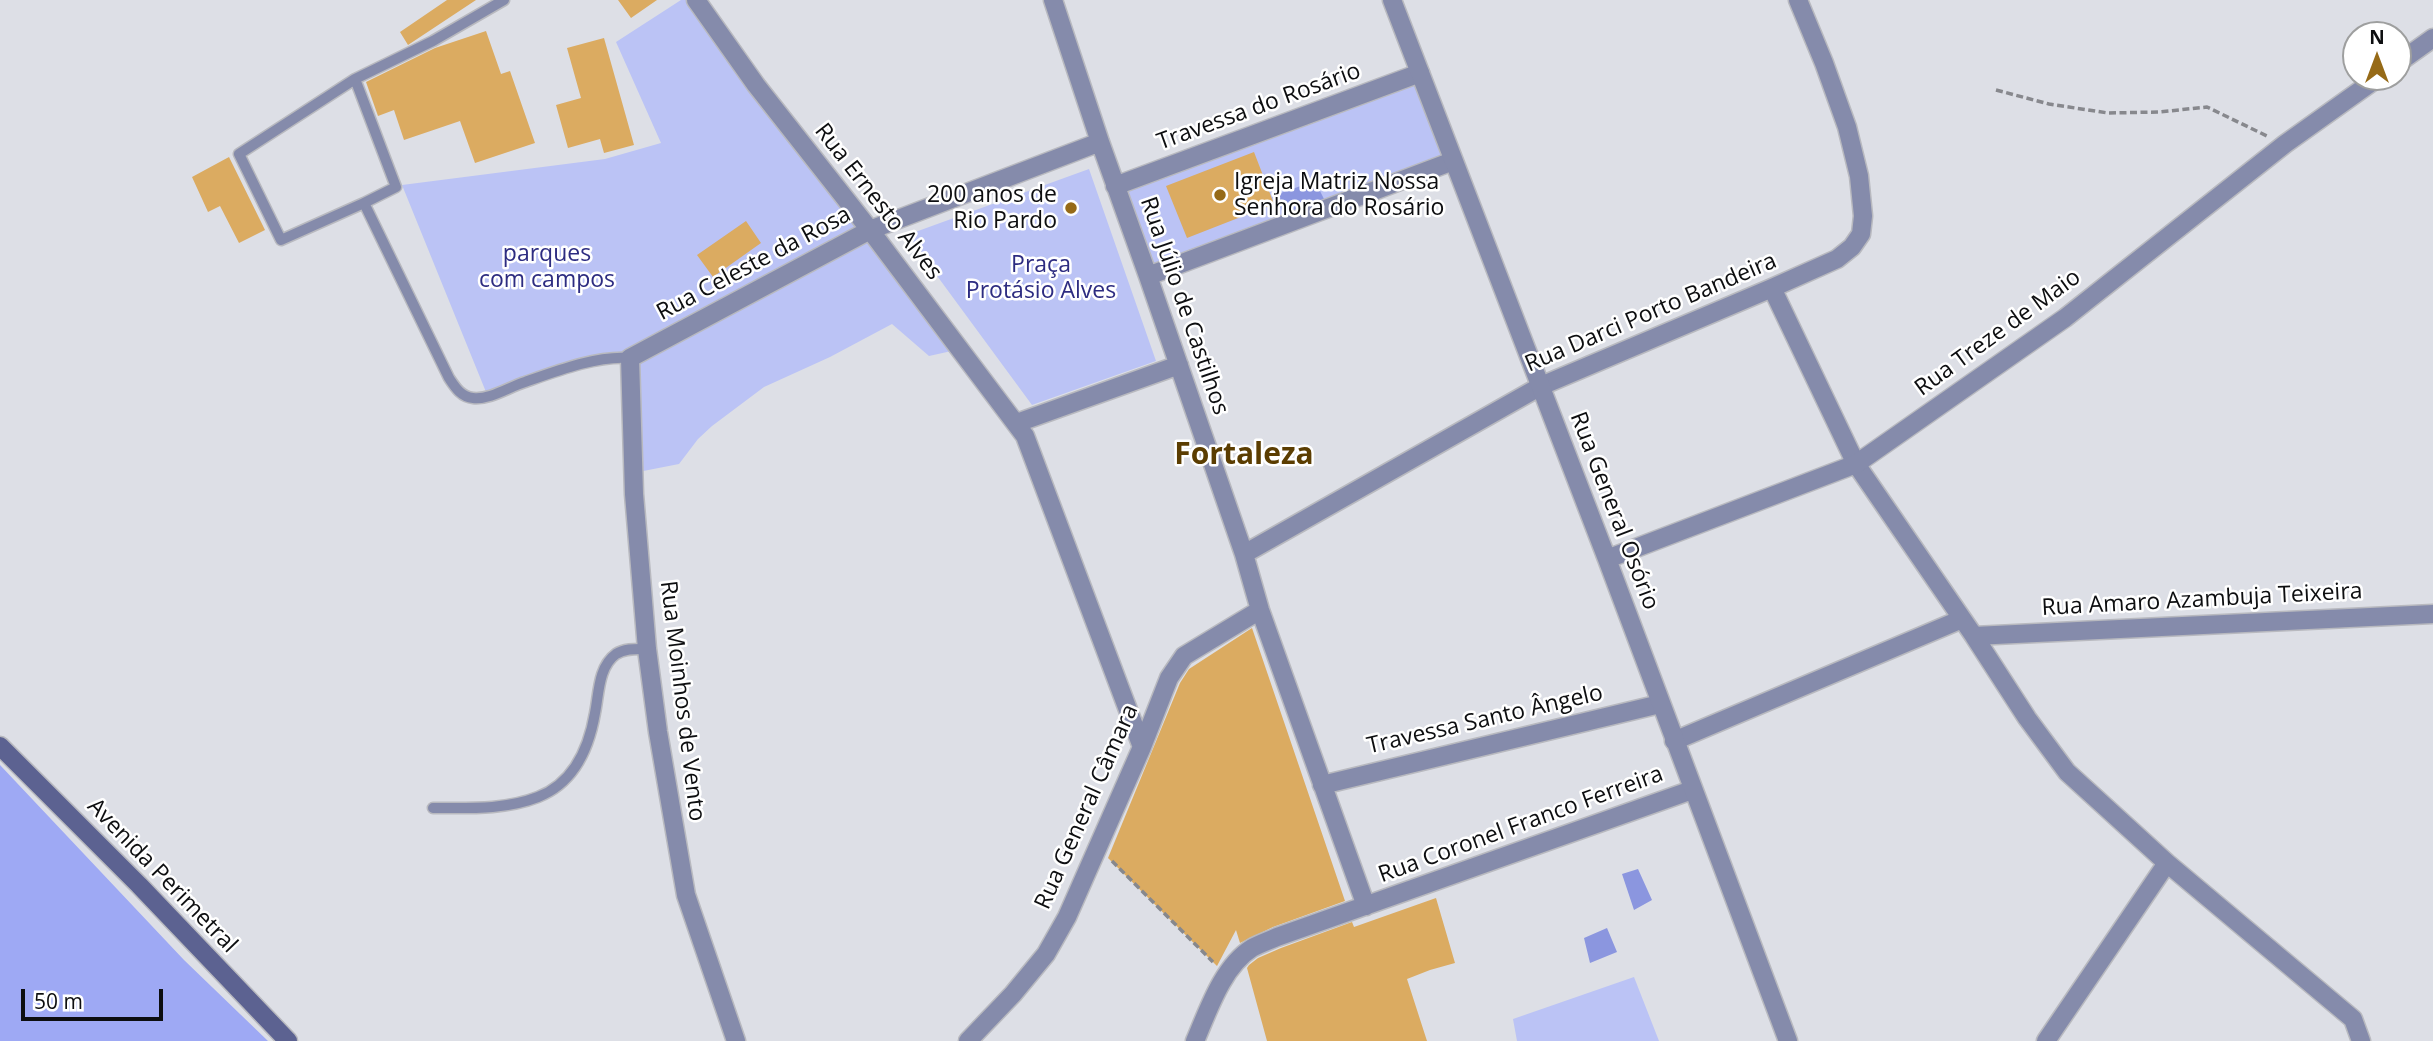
<!DOCTYPE html>
<meta charset="utf-8">
<style>
body{margin:0}
#map{position:relative;width:2433px;height:1041px;overflow:hidden;background:#dddfe6;font-family:"Open Sans",sans-serif}
canvas{display:block}
.north{position:absolute;left:2342px;top:21px;width:70px;height:70px;box-sizing:border-box;background:#fff;border:2px solid #9e9f9f;border-radius:50%;rotate:0deg;font-size:19px;font-weight:700;line-height:28px;text-align:center;color:#0d0e10}
.north::after{content:'';display:block;margin:auto;width:24px;height:32px;background:#966a17;clip-path:polygon(50% 0,100% 100%,50% 72%,0 100%)}
.scale{position:absolute;left:21px;top:989px;width:142px;height:32px;box-sizing:border-box;border:4px solid #0d0e10;border-top:0;padding-left:9px;font-size:21px;line-height:24px;white-space:nowrap;color:#0d0e10;-webkit-text-stroke:5px #fff;paint-order:stroke}
</style>
<div id="map">
<canvas width="2433" height="1041"></canvas>
<div class="north">N</div>
<div class="scale">50 m</div>
</div>
<script>
const ctx = document.querySelector('canvas').getContext('2d');
ctx.lineJoin = 'round';
function fill(path, color) {
  ctx.fillStyle = color;
  ctx.fill(path, 'evenodd');
}
function strokePath(path, color, width, dash) {
  ctx.strokeStyle = color;
  ctx.lineWidth = width;
  ctx.lineCap = dash ? 'butt' : 'round';
  ctx.setLineDash(dash || []);
  ctx.stroke(path);
}
function label(font, color, halo, rows, align = 'center') {
  ctx.font = font + ' "Open Sans",sans-serif';
  ctx.lineWidth = 5;
  ctx.setLineDash([]);
  ctx.textBaseline = 'middle';
  ctx.strokeStyle = halo;
  ctx.fillStyle = color;
  for (const [text, x, y, turn = 0] of rows) {
    ctx.save();
    ctx.translate(x, y);
    ctx.rotate((+turn || 0) * Math.PI / 180);
    ctx.textAlign = isNaN(turn) ? turn : align;
    if (halo) ctx.strokeText(text, 0, 0);
    ctx.fillText(text, 0, 0);
    ctx.restore();
  }
}
const green = new Path2D(`
 M681,0h11l171,230 -235,124h-23l-119,38 -84,-207 203,-26 56,-16 -45,-101z
 M1418,77l33,83 -302,113 -32,-86z
 M1089,169l67,192 -124,44 -125,-170z
 M869,232l87,118 -27,6 -37,-32 -62,33 -66,30 -52,39 -14,13 -19,25 -46,9 -1,-114z
 M1634,977l25,64h-142l-4,-22z`);
const forest = new Path2D(`
 M0,765l184,195 84,81h-268z`);
const water = new Path2D(`
 M1315,181l12,24 -41,15 -11,-25z
 M1638,869l14,31 -18,10 -12,-36z
 M1607,928l10,24 -27,11 -6,-25z`);
const building = new Path2D(`
 M447,0h29l-68,45 -8,-13z
 M618,0h39l-26,18z
 M486,31l15,43 9,-3 25,72 -60,20 -15,-42 -56,19 -10,-30 -16,6 -12,-34 69,-34z
 M604,38l30,107 -30,8 -4,-14 -32,9 -12,-43 25,-7 -14,-50z
 M1254,152l20,52 -87,34 -21,-52z
 M229,157l36,73 -26,13 -19,-37 -12,6 -16,-35z
 M746,221l15,22 -48,34 -16,-22z
 M1252,628l93,273 -72,26 -33,16 -4,-13 -19,36 -109,-108 72,-175 9,-14z
 M1436,898l19,65 -25,7 -23,9 20,62h-160l-20,-73 2,-3 9,-7 23,-10 71,-26 2,5z`);
const path = new Path2D(`
 M1996,90l53,14 59,9 51,-1 48,-5 60,29
 M1112,861l101,101`);
const service = new Path2D(`
 M355,79l78,-38 71,-41
 M364,203l-83,37 -42,-86 116,-75 41,108 -32,16 85,175c6,9 12,19 24,20 17,2 36,-11 52,-16 31,-11 73,-27 105,-24
 M433,808c35,0 72,2 105,-11 36,-14 51,-49 57,-84 4,-19 3,-46 21,-59 9,-6 21,-5 31,-5`);
const minor = new Path2D(`
 M696,0l60,85 114,145 155,206 117,311
 M1053,0l47,142 48,134 96,278 16,56 106,296
 M1115,186l305,-113
 M1148,276l305,-115
 M1772,288l84,176 118,172 53,82 40,54 100,91 186,156 8,22
 M1017,423l162,-58
 M1244,554l297,-168 231,-98 65,-29 15,-12 9,-13 2,-18 -4,-40 -12,-49 -23,-64 -26,-63
 M1974,636l459,-22
 M1674,741l288,-122
 M1322,785l338,-81
 M736,1041l-50,-146 -28,-163 -11,-83 -13,-155 -4,-136 240,-128 230,-88
 M968,1041l45,-47 33,-40 21,-37 75,-170 27,-69 15,-22 76,-46
 M1195,1041c13,-30 27,-74 57,-93 7,-4 16,-7 25,-11l415,-147
 M2046,1041l121,-178`);
const tertiary = new Path2D(`
 M1392,0l215,559 181,482
 M2398,63l35,-25
 M1607,559l249,-95 209,-146 220,-174 94,-67`);
const secondary = new Path2D(`
 M0,746l139,139 149,156`);
const markers = [
 [1220,195,7,"#966a17"],
 [1071,208,7,"#966a17"]
];
const streetNames = [
 ["Travessa do Rosário",1259,107,-20],
 ["Rua Ernesto Alves",878,202,52],
 ["Rua Celeste da Rosa",754,264,-28],
 ["Rua Júlio de Castilhos",1184,306,71],
 ["Rua Darci Porto Bandeira",1651,313,-23],
 ["Rua Treze de Maio",1998,333,-36],
 ["Rua General Osório",1614,511,69],
 ["Rua Amaro Azambuja Teixeira",2202,600,-3],
 ["Rua Moinhos de Vento",682,701,83],
 ["Travessa Santo Ângelo",1485,720,-13],
 ["Rua General Câmara",1087,807,-66],
 ["Rua Coronel Franco Ferreira",1521,825,-20],
 ["Avenida Perimetral",162,876,46]
];
const poiNames = [
 ["Igreja Matriz Nossa",1234,182],
 ["Senhora do Rosário",1234,208],
 ["200 anos de",1057,195,"right"],
 ["Rio Pardo",1057,221,"right"]
];
const parkNames = [
 ["parques",547,254],
 ["com campos",547,280],
 ["Praça",1041,265],
 ["Protásio Alves",1041,291]
];
const districtNames = [
 ["Fortaleza",1244,455]
];
fill(green, '#bbc3f5');
fill(forest, '#9ea9f4');
fill(water, '#8b96df');
fill(building, '#dbab61');
strokePath(service, '#b8b9bf', 13);
strokePath(minor, '#b8b9bf', 21);
strokePath(tertiary, '#b8b9bf', 21);
strokePath(secondary, '#b8b9bf', 21);
strokePath(path, '#87888d', 3.5, [7, 3.5]);
strokePath(service, '#858bab', 10);
strokePath(minor, '#858bab', 18);
strokePath(tertiary, '#858bab', 18);
strokePath(secondary, '#5c6291', 18);
for (const [x, y, r, color] of markers) {
  const dot = new Path2D();
  dot.arc(x, y, r, 0, 2 * Math.PI);
  ctx.fillStyle = color;
  ctx.fill(dot);
  strokePath(dot, '#fff', 2.5);
}
label('23px', '#0d0e10', '#fff', streetNames);
label('23px', '#0d0e10', '#fff', poiNames, 'left');
label('23px', '#2d2c81', '#fff', parkNames);
label('bold 30px', '#5b3d01', '#fff', districtNames);
</script>
